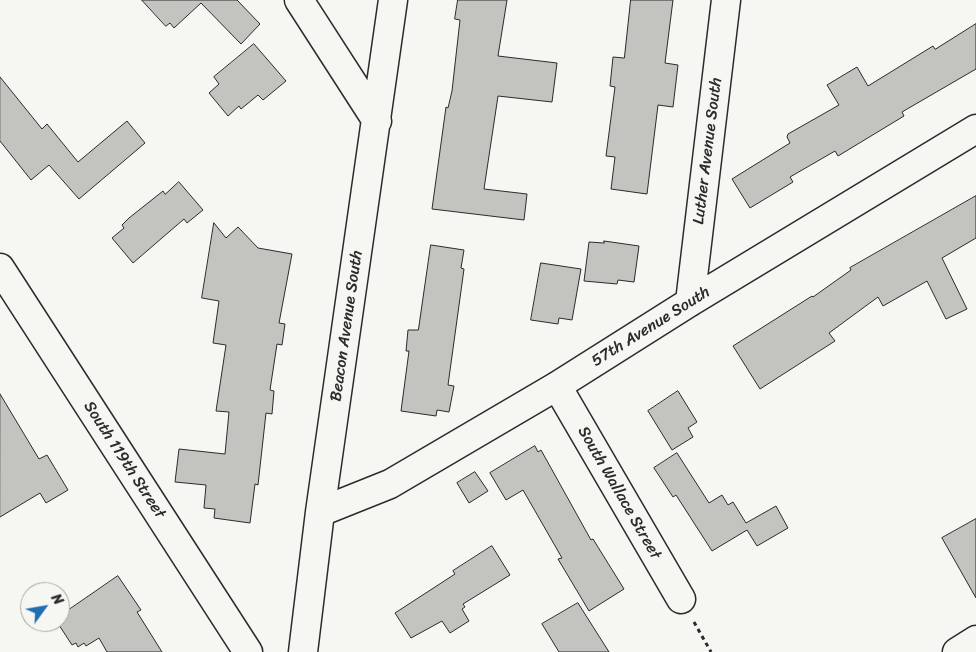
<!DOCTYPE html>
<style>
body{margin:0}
#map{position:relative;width:976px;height:652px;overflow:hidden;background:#f6f6f2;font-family:Sriracha,sans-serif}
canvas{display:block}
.north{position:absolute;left:20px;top:582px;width:50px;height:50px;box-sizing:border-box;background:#f6f6f2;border:1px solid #a5a5a2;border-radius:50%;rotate:58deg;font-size:14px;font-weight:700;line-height:20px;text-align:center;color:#2b2b2b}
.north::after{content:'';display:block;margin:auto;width:18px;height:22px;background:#1f6fb2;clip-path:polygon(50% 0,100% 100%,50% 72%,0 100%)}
</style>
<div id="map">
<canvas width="976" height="652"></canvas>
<div class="north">N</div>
</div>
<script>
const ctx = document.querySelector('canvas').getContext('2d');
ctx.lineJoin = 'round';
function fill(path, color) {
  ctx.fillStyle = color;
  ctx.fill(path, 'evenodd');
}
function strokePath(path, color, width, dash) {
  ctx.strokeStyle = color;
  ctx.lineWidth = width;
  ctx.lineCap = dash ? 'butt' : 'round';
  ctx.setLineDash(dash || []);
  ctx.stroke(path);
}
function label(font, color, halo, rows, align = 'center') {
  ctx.font = font + ' Sriracha,sans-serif';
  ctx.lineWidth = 4;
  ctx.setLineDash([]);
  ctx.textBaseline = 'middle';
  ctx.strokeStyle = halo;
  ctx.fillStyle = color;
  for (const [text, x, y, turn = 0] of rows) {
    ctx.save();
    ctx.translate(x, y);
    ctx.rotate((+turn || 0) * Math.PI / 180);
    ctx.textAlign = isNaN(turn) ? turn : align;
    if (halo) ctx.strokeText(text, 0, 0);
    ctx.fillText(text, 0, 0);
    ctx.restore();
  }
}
const building = new Path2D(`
 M142,0h95l23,24 -19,20 -40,-41 -27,25 -4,-5 -4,3z
 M458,0h49l-9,56 59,7 -5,39 -54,-6 -14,93 43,5 -3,26 -92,-11 14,-102 2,1 4,-17 8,-71 -5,-1z
 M631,0h42l-8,63 13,2 -5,42 -15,-2 -11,89 -36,-5 4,-32 -9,-1 9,-69 -5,-1 3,-29 11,1z
 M976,24v45l-74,43 2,4 -66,40 -3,-5 -45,26 3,5 -43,26 -18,-29 58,-36 -3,-6 1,-3 51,-29 -12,-20 30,-18 11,19 65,-40 2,3z
 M254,44l32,37 -23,19 -5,-5 -17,14 -2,-3 -11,10 -19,-23 10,-9 -5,-7z
 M0,77l42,52 5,-5 31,38 49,-41 18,22 -66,56 -30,-34 -18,15 -31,-39z
 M179,182l24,28 -16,13 -3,-4 -51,44 -21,-25 12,-10 -2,-3 7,-7 34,-27 2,3z
 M976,196v42l-34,20 25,51 -21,10 -19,-38 -44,25 -5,-9 -49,36 6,8 -75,48 -27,-43 79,-50 1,1 38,-27 -1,-2z
 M214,223l12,15 12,-11 20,21 34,6 -13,69 6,1 -3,21 -5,-1 -7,46 4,1 -2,23 -6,-1 -8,72 -3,-1 -5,39 -36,-5 1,-9 -11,-1 2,-23 -31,-3 4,-33 46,5 4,-42 -13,-1 10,-66 -13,-2 6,-42 -17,-3z
 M604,241l35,5 -5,36 -16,-2 -1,4 -33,-3 5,-39 15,1z
 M431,245l33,5 -3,18 3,1 -16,116 6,1 -5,26 -12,-2 -1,6 -35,-5 8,-60h-3l2,-21h10z
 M541,263l40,6 -9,51 -13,-2 -1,6 -27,-4z
 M678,391l19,31 -9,6 5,9 -21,13 -24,-39z
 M0,394l39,65 8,-4 21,35 -22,13 -6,-10 -40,24z
 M535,446l3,6 3,-2 50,90 2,-1 31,50 -35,22 -31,-52 4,-1 -39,-68 -17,10 -16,-27z
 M677,453l32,50 13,-8 6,10 5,-3 13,21 30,-17 12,22 -31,18 -10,-16 -35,21 -36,-56 -3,2 -19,-29z
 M475,472l13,19 -19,12 -12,-20z
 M976,519v79l-34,-60z
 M492,546l18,29 -47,29 2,3 -3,2 7,12 -19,12 -8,-12 -31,17 -16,-25 60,-39 -2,-3z
 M118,576l23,34 -4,2 25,40h-55l-8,-14 -13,8 -2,-3 -6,4 -2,-4 -4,2 -15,-23h3v-6z
 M578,603l31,49h-50l-17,-28z`);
const path = new Path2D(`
 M694,622l17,30`);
const minor = new Path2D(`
 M299,0l78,121
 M0,268l248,384
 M690,302l36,-302
 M557,386l124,213
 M320,512l70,-28 167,-98 133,-84 286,-173
 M303,652l17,-140 73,-512
 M957,652l19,-12`);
const streetNames = [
 ["Luther Avenue South",708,151,-83],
 ["Beacon Avenue South",347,326,-82],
 ["57th Avenue South",651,327,-32],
 ["South 119th Street",124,460,57],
 ["South Wallace Street",619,493,60]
];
fill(building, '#c3c3c0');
strokePath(building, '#2b2b2b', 1);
strokePath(minor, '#2b2b2b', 31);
strokePath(path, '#2b2b2b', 3, [4, 4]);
strokePath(minor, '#f6f6f2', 28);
label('16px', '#2b2b2b', '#f6f6f2', streetNames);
</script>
